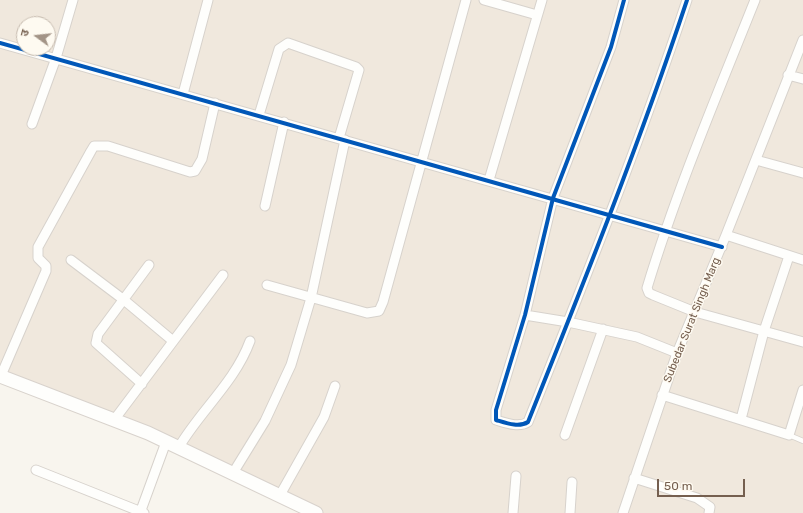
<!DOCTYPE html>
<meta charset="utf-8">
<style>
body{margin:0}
#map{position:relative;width:803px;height:513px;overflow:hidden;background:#f8f5ee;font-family:Rubik,"Noto Sans Devanagari",sans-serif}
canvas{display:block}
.north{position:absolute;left:16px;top:16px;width:40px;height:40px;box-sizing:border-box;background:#fefaf1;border:1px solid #c7bcb0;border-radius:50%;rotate:285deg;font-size:11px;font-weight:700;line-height:16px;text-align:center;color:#755f4f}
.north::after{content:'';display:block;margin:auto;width:14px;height:18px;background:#a39487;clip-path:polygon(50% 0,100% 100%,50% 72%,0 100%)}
.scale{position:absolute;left:657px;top:479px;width:88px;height:18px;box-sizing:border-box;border:2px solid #755f4f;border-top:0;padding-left:5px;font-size:12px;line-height:14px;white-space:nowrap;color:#755f4f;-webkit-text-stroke:3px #fefaf1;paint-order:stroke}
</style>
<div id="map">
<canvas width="803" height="513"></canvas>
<div class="north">उ</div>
<div class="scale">50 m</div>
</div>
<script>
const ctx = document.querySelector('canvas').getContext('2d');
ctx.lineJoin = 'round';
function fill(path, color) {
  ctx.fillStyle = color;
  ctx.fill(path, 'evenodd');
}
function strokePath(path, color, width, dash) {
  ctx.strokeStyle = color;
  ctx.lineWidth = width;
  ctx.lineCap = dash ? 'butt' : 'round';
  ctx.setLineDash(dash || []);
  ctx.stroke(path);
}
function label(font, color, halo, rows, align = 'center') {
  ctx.font = font + ' Rubik,sans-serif';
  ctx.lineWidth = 3;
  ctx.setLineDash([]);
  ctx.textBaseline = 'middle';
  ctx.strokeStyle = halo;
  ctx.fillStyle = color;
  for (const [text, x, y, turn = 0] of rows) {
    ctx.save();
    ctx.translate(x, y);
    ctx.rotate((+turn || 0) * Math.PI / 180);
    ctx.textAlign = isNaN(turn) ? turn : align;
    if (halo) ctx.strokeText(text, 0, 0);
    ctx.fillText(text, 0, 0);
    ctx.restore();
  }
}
const residential = new Path2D(`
 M0,0h803v513h-481l-322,-142zM24,24h24v24h-24z`);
const lane = new Path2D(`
 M789,435l14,6`);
const street = new Path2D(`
 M484,0l53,15
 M624,0l-13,47 -58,151 -28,117 -29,95v10c10,3 23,8 32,2 56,-140 112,-280 159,-422
 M755,0c-38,95 -78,189 -108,288l2,5 4,2 42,17 108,30
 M0,43l722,204
 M788,75l15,4
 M183,94l25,-94
 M259,115l20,-66 9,-6 68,24 3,3 -20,68
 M32,124l24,-66 17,-58
 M756,160l47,13
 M489,180l53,-180
 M265,206l19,-84
 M726,235l77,25
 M71,260l53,40 49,41
 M267,285l100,28 12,-2 4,-9 83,-302
 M525,315l43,7 69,15 40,16
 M0,378l46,-107v-5l-8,-8v-11l53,-96 3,-5h14l82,26 5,-1 7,-12 13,-56
 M142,384l-46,-41 2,-9 51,-69
 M662,395l127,40 14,-45
 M741,419l23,-88 25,-75
 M114,420l109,-145
 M565,435l38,-106
 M179,447c21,-36 56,-65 71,-106
 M36,470l108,43
 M233,473l32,-52 26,-56 20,-67 34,-158
 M634,478l63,20 13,9 -1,6
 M280,495l44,-78 11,-31
 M140,513l26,-71
 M513,513l3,-37
 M570,513l2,-31
 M623,513l54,-160 49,-118 77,-195`);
const secondary = new Path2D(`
 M0,376l148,57 168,80`);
const cycleway = new Path2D(`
 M624,0l-13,47 -58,151 -28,117 -29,95v10c10,3 23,8 32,2 56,-140 112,-280 159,-422
 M0,43l722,204`);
const streetNames = [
 ["Subedar Surat Singh Marg",692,320,-68]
];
fill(residential, '#f0e8dd');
strokePath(lane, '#d7d2cc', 6);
strokePath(street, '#d7d2cc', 11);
strokePath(secondary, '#d8d2cc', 15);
strokePath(lane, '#fefefc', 4.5);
strokePath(street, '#fefefc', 9);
strokePath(secondary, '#fefefc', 13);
strokePath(cycleway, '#0057b8', 4);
label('11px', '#755f4f', '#fefaf1', streetNames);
</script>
